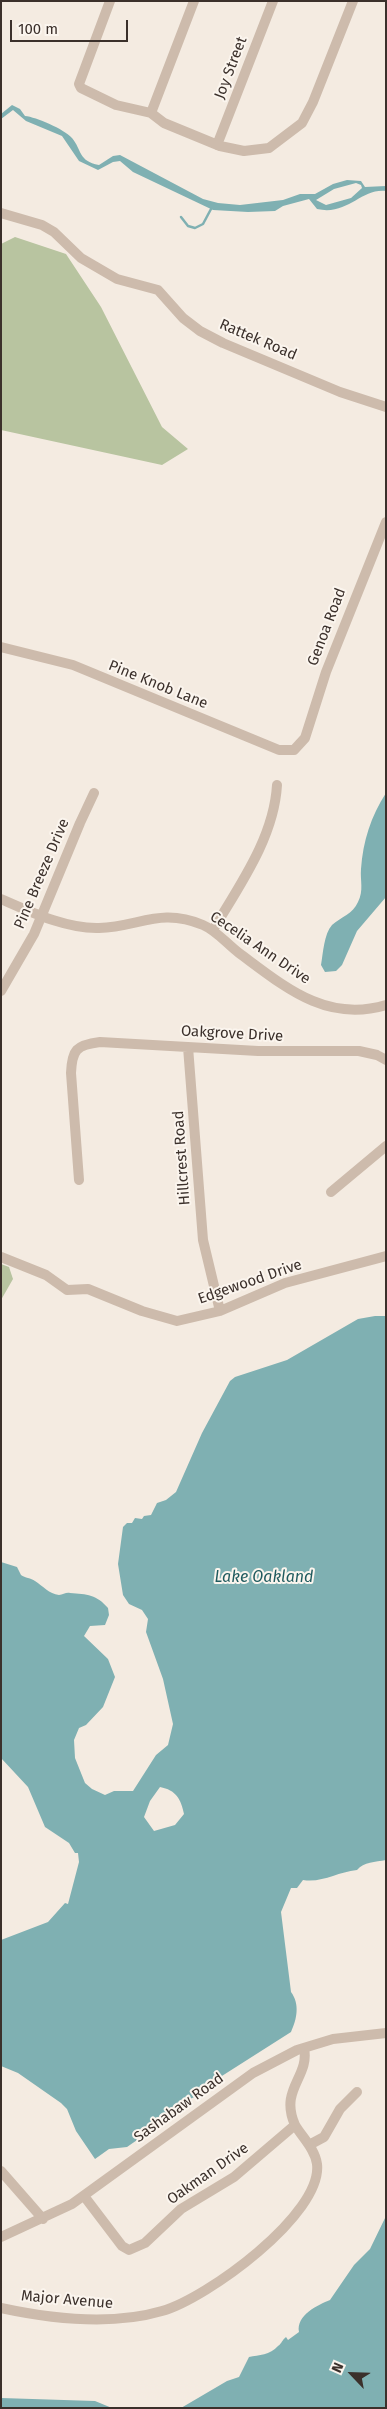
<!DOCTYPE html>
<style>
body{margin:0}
#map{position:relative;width:387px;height:2409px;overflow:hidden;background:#f4ebe1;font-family:"Fira Sans",sans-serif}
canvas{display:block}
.frame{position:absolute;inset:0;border:2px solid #3b302b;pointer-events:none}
.north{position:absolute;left:327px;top:2349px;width:50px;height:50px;-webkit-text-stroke:4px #fbf5ee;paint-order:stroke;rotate:294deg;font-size:14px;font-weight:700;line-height:20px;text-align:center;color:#3b302b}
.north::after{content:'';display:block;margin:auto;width:18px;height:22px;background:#3b302b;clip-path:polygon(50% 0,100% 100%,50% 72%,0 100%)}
.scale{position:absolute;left:10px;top:20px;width:118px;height:22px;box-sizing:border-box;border:2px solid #3b302b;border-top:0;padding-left:6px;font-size:15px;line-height:18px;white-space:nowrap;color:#3b302b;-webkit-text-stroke:4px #fbf5ee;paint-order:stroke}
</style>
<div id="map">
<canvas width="387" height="2409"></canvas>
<div class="frame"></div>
<div class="north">N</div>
<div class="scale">100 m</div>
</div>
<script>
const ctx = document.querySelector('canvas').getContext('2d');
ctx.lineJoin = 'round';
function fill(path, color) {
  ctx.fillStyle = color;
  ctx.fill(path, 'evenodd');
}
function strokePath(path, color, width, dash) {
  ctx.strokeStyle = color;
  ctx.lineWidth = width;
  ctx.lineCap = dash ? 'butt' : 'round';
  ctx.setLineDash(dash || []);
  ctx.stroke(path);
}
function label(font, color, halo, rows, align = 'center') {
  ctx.font = font + ' "Fira Sans",sans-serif';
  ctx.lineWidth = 4;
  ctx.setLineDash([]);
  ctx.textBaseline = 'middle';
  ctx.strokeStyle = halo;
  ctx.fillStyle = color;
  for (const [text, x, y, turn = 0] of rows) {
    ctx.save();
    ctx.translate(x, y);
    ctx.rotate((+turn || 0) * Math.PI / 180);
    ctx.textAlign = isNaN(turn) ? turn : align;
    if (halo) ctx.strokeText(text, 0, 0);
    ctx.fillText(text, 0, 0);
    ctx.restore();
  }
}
const green = new Path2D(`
 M15,237l51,17 35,53 61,120 26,22 -26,16 -161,-35v-186z
 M1,1264l8,3 4,12 -12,21z`);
const water = new Path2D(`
 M12,105l8,4 5,7c11,1 39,13 47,22 10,12 6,23 27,27l14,-9 7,-1 83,44 15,4 22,2 43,-5 17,-6h15l18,-10 14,-4 14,1 4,6 21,-1v5c-25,-3 -38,25 -69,18l-8,-10 -26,7 -8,5 -27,1 -35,-2 -80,-38 -13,-11 -7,1 -15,8 -19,-9 -17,-25 -36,-15 -13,-11 -12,9v-5zM356,183l5,2 1,3 -11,10 -25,7 -10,-5 18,-11z
 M386,793v104l-29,34 -15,34 -6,6 -11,1 -4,-7c2,-12 3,-31 11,-40 9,-8 21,-11 26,-23 6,-12 2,-21 3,-33 2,-28 10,-53 25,-76z
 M375,1316h11v544c-11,2 -22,2 -29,10 -20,2 -34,13 -54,10l-6,8h-6l-10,24 10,80c9,12 6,27 0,40l-88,56 -6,8 -12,5 -19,19 -39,27 -18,2 -14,10 -19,-28 -9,-22 -6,-6 -43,-30 -17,-7v-126l47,-18 17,-19 3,1 11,-42 -1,-9h-3l-6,-10 -24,-16 -17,-40 -27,-29v-196l16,5 4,8c4,3 10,3 14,6 8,5 14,13 24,14 4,0 7,-3 11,-2 17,1 27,2 38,15l1,7 -4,10 -15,1 -6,10 24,23 7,18 -12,30 -17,18 -7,3 -5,12 1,18 10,25 7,6 13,6 9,-4h19l23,-36 12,-10 5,-21 -10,-45 -17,-47 2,-13 -6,-9 -13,-6 -6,-9 -5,-31 5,-37 4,-4h5l3,-5 7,1 2,-3 7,-1 6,-12 9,-3 10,-8 26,-59 28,-52 5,-4 52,-17 71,-41zM160,1787c16,3 21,12 24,27l-9,11 -21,6 -10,-14 6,-16z
 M386,2216v192h-205l46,-27 12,-4 10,-20c10,-2 21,-2 29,-11 4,-3 4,-6 8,-9l2,3 11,-8c-3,-17 19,-27 31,-32l24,-35 16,-16z
 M1,2398l94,3 17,7h-111z`);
const stream = new Path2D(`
 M181,217l7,9 7,2 8,-4 8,-15`);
const minor = new Path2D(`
 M110,1l-31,83 2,4 35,17 35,8 13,10 56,23 24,5 25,-3 33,-25 11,-21 40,-101
 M151,113l43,-112
 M217,145l56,-144
 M1,213l41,12 12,7 27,26 36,21 41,11 25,28 17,13 23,12 117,49 46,15
 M1,647l72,18 206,85h15l11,-12 21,-66 60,-150
 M1,899c30,13 65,30 98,29 40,-1 61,-21 104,-3 14,6 24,19 36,28 46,34 87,70 147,52
 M213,930c26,-44 61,-92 64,-145
 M1,991l33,-57 46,-111 14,-30
 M188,1047l15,193 17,71
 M79,1180l-8,-107c1,-23 5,-28 29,-31l158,9h101l18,4 9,5
 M331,1192l55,-46
 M1,1257l45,18 21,15 21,-1 54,22 35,10 43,-10 65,-28 101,-27
 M309,2145l15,-8 16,-28 17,-17
 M1,2171l42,48
 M84,2196l38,50 7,4 16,-7 36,-34 53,-32 61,-52c-16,-36 15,-48 9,-77
 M1,2237l71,-33 181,-131 44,-23 36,-11 53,-6
 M1,2308c51,11 110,18 161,3 44,-12 161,-97 155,-147 -2,-15 -15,-27 -22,-39`);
const streetNames = [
 ["Joy Street",231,68,-69],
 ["Rattek Road",258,340,23],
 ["Genoa Road",327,627,-69],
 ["Pine Knob Lane",158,685,22],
 ["Pine Breeze Drive",42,874,-67],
 ["Cecelia Ann Drive",260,948,34],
 ["Oakgrove Drive",232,1034,3],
 ["Hillcrest Road",182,1158,-94],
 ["Edgewood Drive",250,1282,-19],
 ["Sashabaw Road",179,2108,-36],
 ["Oakman Drive",208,2174,-35],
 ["Major Avenue",67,2300,5]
];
const waterNames = [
 ["Lake Oakland",264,1578]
];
fill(green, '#b8c4a0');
fill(water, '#7fb0b2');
strokePath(stream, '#7fb0b2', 2.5);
strokePath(minor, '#cdbbac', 10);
label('15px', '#3b302b', '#fbf5ee', streetNames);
label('italic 16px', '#1f5a5e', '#fbf5ee', waterNames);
</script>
